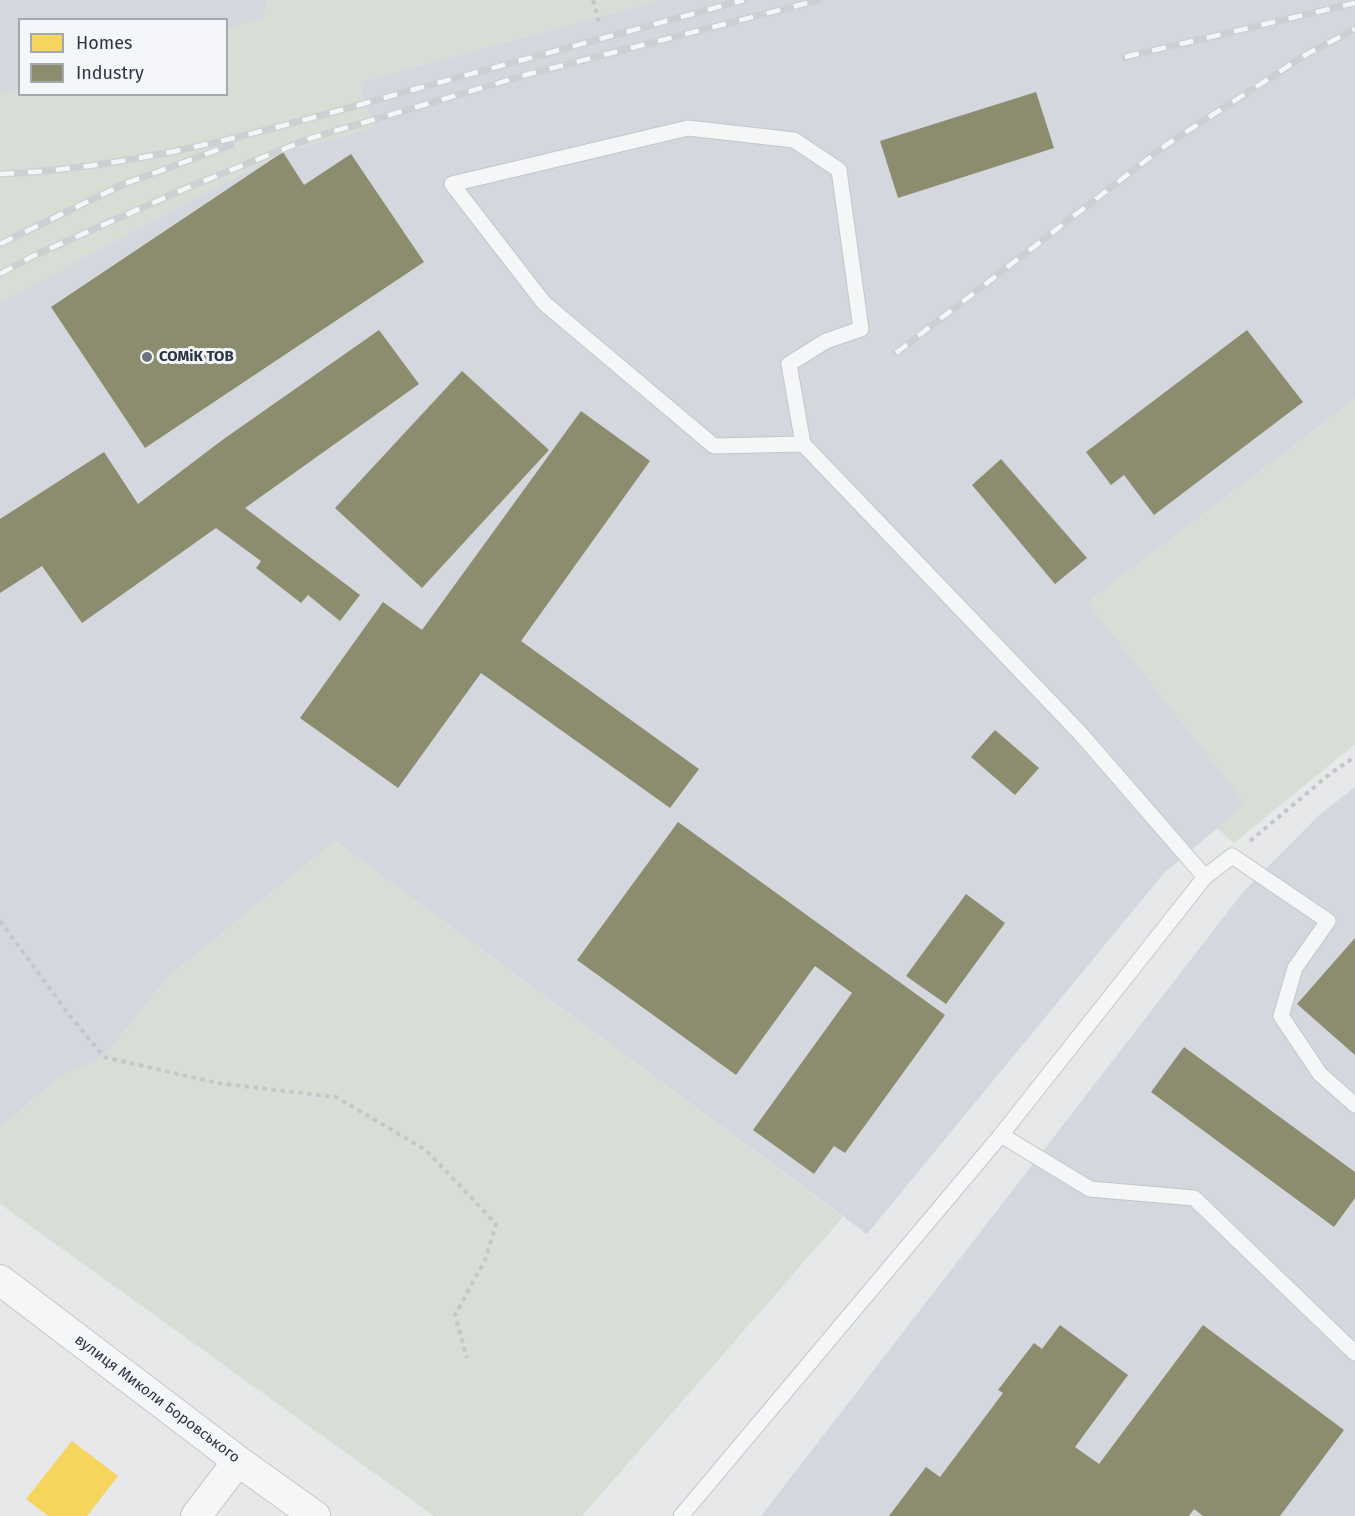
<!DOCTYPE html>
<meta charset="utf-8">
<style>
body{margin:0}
#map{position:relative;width:1355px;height:1516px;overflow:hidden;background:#e6e8ea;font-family:"Fira Sans",sans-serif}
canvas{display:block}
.legend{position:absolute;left:18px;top:18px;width:210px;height:78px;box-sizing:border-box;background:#f4f6f9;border:2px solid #a4a8b1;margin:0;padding:8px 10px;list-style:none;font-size:18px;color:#2b3445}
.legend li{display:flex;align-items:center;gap:12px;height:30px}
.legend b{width:30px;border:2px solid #a4a8b1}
</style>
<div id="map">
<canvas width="1355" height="1516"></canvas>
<ul class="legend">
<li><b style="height:16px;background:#f6d55c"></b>Homes</li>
<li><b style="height:16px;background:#8c8c6e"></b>Industry</li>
</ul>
</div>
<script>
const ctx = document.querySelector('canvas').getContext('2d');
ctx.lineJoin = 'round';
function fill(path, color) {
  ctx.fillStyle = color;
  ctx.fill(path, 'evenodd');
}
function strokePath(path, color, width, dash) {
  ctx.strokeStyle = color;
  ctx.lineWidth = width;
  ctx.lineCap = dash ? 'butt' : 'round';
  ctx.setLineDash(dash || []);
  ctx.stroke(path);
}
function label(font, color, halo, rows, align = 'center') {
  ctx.font = font + ' "Fira Sans",sans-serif';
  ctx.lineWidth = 6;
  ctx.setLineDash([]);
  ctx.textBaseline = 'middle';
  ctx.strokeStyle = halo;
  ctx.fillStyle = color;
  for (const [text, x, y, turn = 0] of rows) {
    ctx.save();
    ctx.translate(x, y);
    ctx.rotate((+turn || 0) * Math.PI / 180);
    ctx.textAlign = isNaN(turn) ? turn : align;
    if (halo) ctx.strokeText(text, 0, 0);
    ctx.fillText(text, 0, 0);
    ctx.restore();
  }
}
const built = new Path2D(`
 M0,0h268l-4,18 -37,11 -1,-9h-206l-1,69 -19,5z
 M661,0h694v399l-267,203 158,202 -82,69 -297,361 -532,-393 -167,136 -64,80 -45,20 -59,51v-826l283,-150 90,-24 -14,-46z
 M1355,787v729h-594l482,-624 75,-76z`);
const green = new Path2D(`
 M268,0h393l-302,82 14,46 -90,24 -283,150v-208l19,-5 1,5h206l1,-65 37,-11z
 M1355,399v345l-121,99 -17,-15 28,-25 -157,-201z
 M335,841l508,376 -261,299h-148l-434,-312v-76l59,-51 45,-20 64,-80z`);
const homes = new Path2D(`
 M72,1441l46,35 -31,40h-39l-22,-17z`);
const industry = new Path2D(`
 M1036,92l18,56 -156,50 -18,-57z
 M283,152l21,33 47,-31 73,108 -279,186 -94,-141z
 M379,330l40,54 -174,124 115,87 -20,26 -32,-26 -7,8 -45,-35 5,-7 -45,-33 -134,95 -40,-57 -42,27v-74l104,-67 34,52 83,-63z
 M1247,330l56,72 -149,113 -30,-40 -13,10 -25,-33z
 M462,371l87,79 -127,138 -87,-80z
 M581,411l69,50 -129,180 178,128 -29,39 -189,-135 -83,115 -98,-70 83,-116 39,28z
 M1001,459l86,99 -32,26 -83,-99z
 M995,730l44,38 -24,27 -44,-38z
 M678,822l267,193 -100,138 -11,-7 -20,28 -61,-44 99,-137 -37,-27 -79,109 -159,-115z
 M966,894l39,29 -59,81 -40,-28z
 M1355,938v117l-58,-51z
 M1184,1047l171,125v26l-21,29 -183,-135z
 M1060,1325l68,50 -53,72 24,17 104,-139 141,105 -64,86h-77l-9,-7 -5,7h-300l37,-49 14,10 63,-84 -5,-3 36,-47 8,6z`);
const path = new Path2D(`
 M593,0l7,26
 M1250,841l81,-68 24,-16
 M0,921l71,96 33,40 113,26 119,14 90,53 70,74 -11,36 -30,55 12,43`);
const lane = new Path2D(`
 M803,444l-14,-80 37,-23 35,-12 -22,-159 -45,-30 -106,-12 -236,56 92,119 170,143 89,-2 277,289 125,144
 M1001,1135l89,54 104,9 161,155
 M681,1516l320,-381 204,-258 27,-21 96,65 -33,47 -14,48 39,58 35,31`);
const street = new Path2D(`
 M0,1280l238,181 77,55
 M196,1516l42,-55`);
const rail = new Path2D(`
 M1125,57l230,-54
 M0,174c140,-6 277,-46 412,-84 110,-30 221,-60 332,-90
 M0,244l124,-60 107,-39
 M0,274l33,-18 156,-69 122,-49 218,-64 290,-74
 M896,353l270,-208 141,-91 48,-25`);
const markers = [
 [147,357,6,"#6c737f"]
];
const poiNames = [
 ["СОМіК ТОВ",159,357]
];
const streetNames = [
 ["вулиця Миколи Боровського",157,1399,37]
];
fill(built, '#d4d7dd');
fill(green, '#d6ded6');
fill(homes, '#f6d55c');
fill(industry, '#8c8c6e');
strokePath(lane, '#c4c6c8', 17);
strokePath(street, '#c4c6c8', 32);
strokePath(path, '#c5c6ca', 4, [4.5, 4.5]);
strokePath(lane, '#f5f6f7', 15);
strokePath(street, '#f5f6f7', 30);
strokePath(rail, '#cecfd2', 7);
strokePath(rail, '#f4f6f9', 4.5, [14]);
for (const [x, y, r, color] of markers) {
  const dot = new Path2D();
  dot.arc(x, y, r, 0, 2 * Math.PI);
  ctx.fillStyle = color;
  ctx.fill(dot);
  strokePath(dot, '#f4f6f9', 2);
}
label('bold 15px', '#2b3445', '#f4f6f9', poiNames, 'left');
label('15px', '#2b3445', '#f4f6f9', streetNames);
</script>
